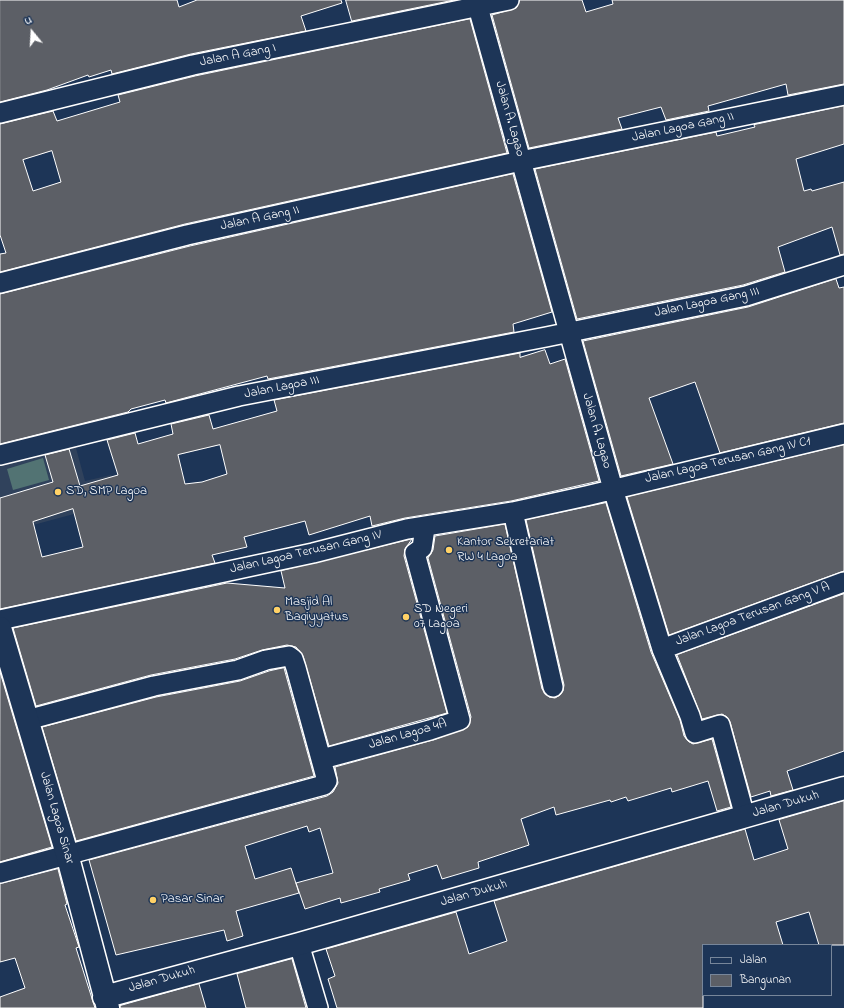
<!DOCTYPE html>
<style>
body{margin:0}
#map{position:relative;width:844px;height:1008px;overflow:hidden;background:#1d3557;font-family:"Indie Flower",sans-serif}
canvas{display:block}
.legend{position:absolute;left:702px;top:944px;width:130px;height:52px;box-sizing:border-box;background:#1d3557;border:1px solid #77869a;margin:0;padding:5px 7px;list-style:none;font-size:12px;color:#fff}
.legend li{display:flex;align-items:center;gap:8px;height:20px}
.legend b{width:20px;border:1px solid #77869a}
.north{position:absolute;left:12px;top:12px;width:40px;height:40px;-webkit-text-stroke:3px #1d3557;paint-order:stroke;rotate:342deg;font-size:11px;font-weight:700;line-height:16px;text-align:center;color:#fff}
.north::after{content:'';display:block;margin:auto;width:14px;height:18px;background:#fff;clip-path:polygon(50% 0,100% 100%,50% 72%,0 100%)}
</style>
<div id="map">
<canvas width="844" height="1008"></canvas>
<ul class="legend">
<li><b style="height:5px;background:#1d3557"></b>Jalan</li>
<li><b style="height:11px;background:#5c5f66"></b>Bangunan</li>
</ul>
<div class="north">U</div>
</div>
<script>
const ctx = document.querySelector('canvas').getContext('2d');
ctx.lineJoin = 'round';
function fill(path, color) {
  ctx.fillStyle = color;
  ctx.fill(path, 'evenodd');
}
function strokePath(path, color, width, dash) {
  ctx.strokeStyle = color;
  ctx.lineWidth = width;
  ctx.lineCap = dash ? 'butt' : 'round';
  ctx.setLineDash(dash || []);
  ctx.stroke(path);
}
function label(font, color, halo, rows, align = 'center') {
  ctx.font = font + ' "Indie Flower",sans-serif';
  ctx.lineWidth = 3;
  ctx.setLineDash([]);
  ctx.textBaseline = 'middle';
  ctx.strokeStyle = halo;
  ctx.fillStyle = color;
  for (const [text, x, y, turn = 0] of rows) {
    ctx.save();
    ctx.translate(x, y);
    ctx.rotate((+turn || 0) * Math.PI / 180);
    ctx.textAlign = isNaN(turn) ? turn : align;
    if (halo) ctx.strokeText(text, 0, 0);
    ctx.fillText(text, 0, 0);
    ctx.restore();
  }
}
const built = new Path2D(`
 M74,441l11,40 26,-6 7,27 -118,32v-73z`);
const green = new Path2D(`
 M43,458l6,22 -36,10 -6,-21z`);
const building = new Path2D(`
 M0,0h177l2,7 18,-7h144l1,3 -41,13 5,15 -115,23 -79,20 -1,-4 -22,7 -1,-2 -41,15 -47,12z
 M346,0h108l-102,21z
 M520,0h62l4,12 27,-8 -1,-4h232v84l-56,11 -2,-11 -78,22 1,5 -43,9 -5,-13 -43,11 4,11 -93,19 -37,-133 24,-7z
 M470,19l37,134 -322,71 -185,48v-18l6,-1 -6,-18v-111l53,-13 4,10 63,-19 -2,-7 77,-19zM52,151l9,31 -28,9 -10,-31z
 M844,106v38l-48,15 8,32 7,-2 1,2 32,-9v72l-4,1 -8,-28 -54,20 7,25 -42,13 -166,34 -42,-150 181,-37 1,4 38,-9 -1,-2z
 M513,174l39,138 -39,12 1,8 -246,47 -1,-3 -101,27 -1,-3 -34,9 -3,3 -128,32v-150l190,-48z
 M836,279l3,9 5,-1v136l-124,30 -25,-71 -46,16 24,66 -52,12 -38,-135 165,-34z
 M545,350l5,14 15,-5 34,122 -88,20 -106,17 -33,8 -2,-10 -61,19 -4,-14 -61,16 3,10 -35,8 3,8 -215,46v-111l53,-16 -8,-27 24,-6 11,37 38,-11 -11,-35 28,-7 3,11 35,-10 -2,-10 38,-9 4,14 64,-18 -3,-11 246,-47v4zM220,445l7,29 -25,8 -17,2 -7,-29zM73,509l10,38 -41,10 -9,-35z
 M844,445v126l-175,64 -42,-138z
 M606,503l45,149 29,68 4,16 4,5 5,3 19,-5 19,68 -14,4 -9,-30 -36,11 -1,-4 -43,13 -2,-4 -15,5 -1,-2 -54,15 -2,-8 -33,12 8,26 -51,17 1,6 -37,11 -5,-14 -29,9 2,6 -31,9 1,3 -39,11 -1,-5 -35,11 -9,-26 37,-10 -13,-45 -11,4 -2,-6 -62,20 10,33 36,-11 8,25 -63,18 7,25 -16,5 -3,-11 -108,25 -27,-95 238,-64 6,-4 5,-9 -3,-16 98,-27 35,-13 3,-10 -43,-159 5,-8 2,-14 70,-12 37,165 7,8 6,1 5,-3 3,-4 1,-6 -38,-165z
 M412,539l-7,10 -1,7 43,157 -118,33 -26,-90 -7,-9 -9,-2 -25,5 -27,9 -84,16 -115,31 -23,-78 214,-45 58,5 -4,-17z
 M844,594v157l-57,20 6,19 -22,6 -1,-5 -19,6 -21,-75 -3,-5 -5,-3 -20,5 -25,-64z
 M284,668l30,108 -238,65 -34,-114 114,-30 84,-16 29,-10z
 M0,672l52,175 -52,15z
 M844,801v144h-25l-10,-33 -33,10 7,23h-80v63h-366l-9,-29 7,-3 -9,-27 130,-37 13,42 38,-13 -13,-40 251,-72 9,31 34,-11 -9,-29z
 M58,869l9,35 -2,1 14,42 -3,1 19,60h-95v-11l25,-9 -10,-30 -15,4v-78z
 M292,959l14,49h-60l-9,-34z
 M199,984l7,24h-86v-2z`);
const street = new Path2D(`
 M476,0l137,489 49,160 28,67 5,17 25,-8 25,92
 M0,113l193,-48 316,-65
 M0,283l187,-48 334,-74 323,-66
 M0,455l239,-59 307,-59 200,-41 98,-31
 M513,512l40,175
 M0,620l313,-67 94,-24 106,-17 73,-16 258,-62
 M662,649l182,-67
 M322,759l108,-29 30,-10 -45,-167 7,-5 3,-20
 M0,873l324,-88 3,-4 -31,-113 -3,-9 -4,-3 -23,4 -28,10 -84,16 -127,34
 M299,944l19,64`);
const secondary = new Path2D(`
 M0,628l67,226 41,154
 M104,997l195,-53 545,-156`);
const markers = [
 [58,492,4,"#ffd166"],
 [449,550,4,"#ffd166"],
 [277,610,4,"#ffd166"],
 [406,617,4,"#ffd166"],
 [153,900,4,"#ffd166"]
];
const streetNames = [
 ["Jalan A Gang I",238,56,-11],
 ["Jalan A. Lagao",509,119,74],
 ["Jalan Lagoa Gang II",683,128,-12],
 ["Jalan A Gang II",260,219,-12],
 ["Jalan Lagoa Gang III",707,303,-12],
 ["Jalan Lagoa III",282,388,-11],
 ["Jalan A. Lagao",596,431,74],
 ["Jalan Lagoa Terusan Gang IV C1",728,461,-13],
 ["Jalan Lagoa Terusan Gang IV",306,553,-13],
 ["Jalan Lagoa Terusan Gang V A",753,615,-20],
 ["Jalan Lagoa 4A",408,735,-16],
 ["Jalan Dukuh",786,805,-16],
 ["Jalan Lagoa Sinar",56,818,74],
 ["Jalan Dukuh",474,894,-16],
 ["Jalan Dukuh",162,980,-16]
];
const poiNames = [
 ["SD, SMP Lagoa",66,492],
 ["Kantor Sekretariat",457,543],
 ["RW 4 Lagoa",457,558],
 ["Masjid Al",285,603],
 ["Baqiyyatus",285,618],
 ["SD Negeri",414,610],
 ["07 Lagoa",414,625],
 ["Pasar Sinar",161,900]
];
fill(built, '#30425c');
fill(green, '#527373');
fill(building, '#5c5f66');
strokePath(building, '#fff', 1);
strokePath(street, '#fff', 22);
strokePath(secondary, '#fff', 25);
strokePath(street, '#1d3557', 19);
strokePath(secondary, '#1d3557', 22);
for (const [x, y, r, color] of markers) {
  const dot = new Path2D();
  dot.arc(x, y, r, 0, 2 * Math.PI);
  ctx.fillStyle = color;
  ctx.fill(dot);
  strokePath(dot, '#1d3557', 1.5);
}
label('13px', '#fff', '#1d3557', streetNames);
label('13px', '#fff', '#1d3557', poiNames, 'left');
</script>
